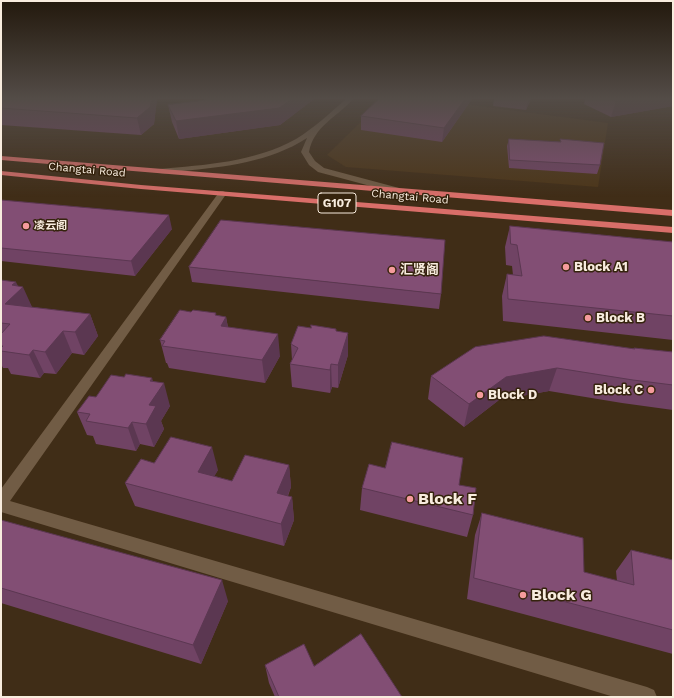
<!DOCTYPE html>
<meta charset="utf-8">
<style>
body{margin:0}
#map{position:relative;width:674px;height:698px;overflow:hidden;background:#402d17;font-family:"Work Sans",sans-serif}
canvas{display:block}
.frame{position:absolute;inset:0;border:2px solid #f8ecde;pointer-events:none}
</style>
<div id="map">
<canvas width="674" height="698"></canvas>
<div class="frame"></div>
</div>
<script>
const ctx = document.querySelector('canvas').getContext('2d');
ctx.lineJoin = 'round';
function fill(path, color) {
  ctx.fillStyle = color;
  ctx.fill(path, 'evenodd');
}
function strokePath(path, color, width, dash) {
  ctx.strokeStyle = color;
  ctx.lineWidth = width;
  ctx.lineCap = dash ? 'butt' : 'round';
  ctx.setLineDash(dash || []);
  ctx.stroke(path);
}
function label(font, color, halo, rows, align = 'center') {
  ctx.font = font + ' "Work Sans","Noto Sans SC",sans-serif';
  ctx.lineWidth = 3;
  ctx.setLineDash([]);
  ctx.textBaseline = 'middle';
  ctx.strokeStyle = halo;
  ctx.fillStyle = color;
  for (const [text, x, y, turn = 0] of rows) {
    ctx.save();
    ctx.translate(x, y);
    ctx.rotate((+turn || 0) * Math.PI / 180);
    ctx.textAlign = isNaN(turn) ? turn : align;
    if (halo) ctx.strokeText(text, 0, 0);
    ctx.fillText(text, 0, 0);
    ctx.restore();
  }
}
const built = new Path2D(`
 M384,99h42l182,24 -10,64 -252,-20 -19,-12z`);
const minor = new Path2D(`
 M346,99h7c-17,19 -39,27 -44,53l6,9 9,7 75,20 1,2 -1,2h-6l-75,-20 -9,-7 -8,-13 6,-14c-37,24 -82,29 -125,33 -7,1 -21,5 -27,0l4,-2c46,-4 96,-7 137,-30 18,-11 34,-26 50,-40z
 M220,191h3l4,2 -217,308 637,186 7,3 3,7h-43l-613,-185v-23z`);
const trunk = new Path2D(`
 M1,156l672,54v6l-672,-56z
 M1,171l140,14 532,42v6l-532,-44 -140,-14z`);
const wall = new Path2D(`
 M1,99h156l-3,25 -13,11 -140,-10z
 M209,99h105l-34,26 -101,14 -7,-17 -4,-17 42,-5z
 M472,99l-30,43 -81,-12v-14z
 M494,99h37l-5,11 -33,-4z
 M585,99h88v7l-62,11 -27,-13z
 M509,139l51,3v-3l40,26 -3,9 -88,-6 -2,-22z
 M1,200l171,29 -37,47 -134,-15z
 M510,226l163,16v98l-170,-19 -1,-25 5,-22 6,1 -1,-9 -6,-1 -1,-18z
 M189,267l252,27 -2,15 -247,-27z
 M1,280l17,6 14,21 58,7 8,22 -14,19 -12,-2 -16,21 -12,-1 -4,5 -29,-4 -3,-6h-5l-2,-4z
 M191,312l25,1v2l10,2 2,10 52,29 -15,27 -96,-15 -2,-5h-1l-6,-23z
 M336,331l12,2v22l-10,33 -6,-1 -2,6 -38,-6 -2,-23 2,-4 -1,-16z
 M634,348l39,4v58l-51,-7 -73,-12 -50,9 -35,27 -36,-28 3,-23 202,-27z
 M153,381l17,25 -9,15 3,8 -10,18 -14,-3 -4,7 -40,-7 -3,-8 -6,-1 -10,-23 19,-15z
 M154,463l64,7 -4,6 18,5 57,-16 2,22 -3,9 4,1 2,23 -10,26 -149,-40 -10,-23z
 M459,485l14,30 -6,22 -107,-27 2,-22z
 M482,513l102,59 33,9 -1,-10 15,-21 42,10v94l-206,-55 8,-64z
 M1,520l227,81 -27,63 -200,-61z
 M265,665l49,1 88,31h-127l-6,-14z`);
const shadedWall = new Path2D(`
 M152,99h5l-3,25 -13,11 -4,-17z
 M292,99h22l-34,26 -101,14 -3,-18z
 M465,99h7l-30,43 2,-14z
 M528,99h3l-5,11z
 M624,99h49v7l-62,11 5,-16z
 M169,215l3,14 -37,47 -4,-15z
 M16,282l4,8 3,-3 10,22 -28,-5 7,-19z
 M90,314l8,22 -14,19 -9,-23z
 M226,317l4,22 -9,-13z
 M63,331l9,22 -16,21 -11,-22z
 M348,333v22l-10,33v-23z
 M278,334l2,22 -15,27 -3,-23z
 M33,350l11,23 -4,5 -11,-23z
 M331,364l1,23 -2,6v-23z
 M557,368l-8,23 -50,9 -35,27 5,-23 37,-27z
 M152,378l5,15 7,-10 6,23 -9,15 3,8 -10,18 -8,-23 3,-19 1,-24z
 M132,422l8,22 -4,7 -8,-23z
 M212,447l6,23 -14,25 -6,-23z
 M289,465l2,22 -12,29 -2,-23z
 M292,497l2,23 -10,26 -3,-22z
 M222,580l6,21 -27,63 -8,-19z`);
const building = new Path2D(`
 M1,99h151l-2,8 -13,11 -136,-10z
 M214,99h78l-13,9 -103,13 -8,-16z
 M379,99h86l-21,29 -83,-12z
 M613,99h11l-8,2z
 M509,139l52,3 -1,-3 44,4 -4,22 -90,-5z
 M1,200l168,15 -38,46 -130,-13z
 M221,220l224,20 -4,54 -252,-27z
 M510,226l163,16v74l-165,-17 -1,-25 15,2 -5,-31 -6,-1z
 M1,280l15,2 -4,3 11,2 -18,17 85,10 -15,18 -12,-1 -18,21 -12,-2 -4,5 -28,-4v-3l2,-2h-2v-12l9,-10 -9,-1z
 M180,310l11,2 2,-2 23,3 -1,2 11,2 -5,9 57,8 -16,26 -100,-14 3,-5 -5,-1z
 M311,325l25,4v2l12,2 -10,32 -7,-1 -1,6 -40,-6 8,-16 -7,-4 7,-18 13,2z
 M544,336l91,13 -1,-1 39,4v33l-40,-5 -76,-12 -51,9 -37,27 -38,-28 44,-29z
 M126,374l26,4 -2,3 14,2 -15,22 7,1 -10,18 -14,-2 -4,6 -42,-7 4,-7 -13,-2 12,-16 7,1 15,-22 13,2z
 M171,437l41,10 -14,25 34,9 13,-26 44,10 -12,28 15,4 -11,27 -156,-41 16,-24 13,4z
 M392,442l71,16 -4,27 17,3 -3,27 -111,-27 7,-24 16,4z
 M482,513l101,25 1,34 50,13 -3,-35 42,10v70l-199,-52z
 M1,520l221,60 -29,65 -192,-57z
 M361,634l41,63h-123l-14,-32 39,-21 10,22z`);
const markers = [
 [26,226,4,"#f59b9c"],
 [566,267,4,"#f59b9c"],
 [392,270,4,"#f59b9c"],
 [588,318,4,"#f59b9c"],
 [651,390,4,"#f59b9c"],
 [480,395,4,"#f59b9c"],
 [410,499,4,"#f59b9c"],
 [523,595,4,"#f59b9c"]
];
const farStreetnames = [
 ["Changtai Road",87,170,5],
 ["Changtai Road",410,197,5]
];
const farPoinames = [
 ["凌云阁",34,226]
];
const shields = [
 [337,203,38]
];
const shieldNames = [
 ["G107",337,203]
];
const poiNames = [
 ["Block A1",574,267],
 ["汇贤阁",400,270],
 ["Block B",596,318],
 ["Block C",643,390,"right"],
 ["Block D",488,395]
];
const nearPoinames = [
 ["Block F",418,499],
 ["Block G",531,595]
];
fill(built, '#4c3518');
fill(minor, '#715c45');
fill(trunk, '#d96e69');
fill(wall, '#704364');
fill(shadedWall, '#5b3751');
fill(building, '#824e74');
strokePath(building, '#5b3751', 1);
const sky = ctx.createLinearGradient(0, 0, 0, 197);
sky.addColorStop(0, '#23190d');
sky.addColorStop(0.5, '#534c47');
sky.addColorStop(1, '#534c4700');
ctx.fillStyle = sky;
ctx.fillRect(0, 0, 674, 197);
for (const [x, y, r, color] of markers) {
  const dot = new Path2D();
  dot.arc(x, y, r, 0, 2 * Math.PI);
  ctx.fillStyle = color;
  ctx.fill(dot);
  strokePath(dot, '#35230d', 1.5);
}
label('11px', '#f8ecde', '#35230d', farStreetnames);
label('bold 11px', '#f8ecde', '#35230d', farPoinames, 'left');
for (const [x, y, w] of shields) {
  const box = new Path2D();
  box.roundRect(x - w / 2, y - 10, w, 20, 3);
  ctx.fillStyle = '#35230d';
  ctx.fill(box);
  strokePath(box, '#f8ecde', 1);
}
label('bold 12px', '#f8ecde', null, shieldNames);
label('bold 13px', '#f8ecde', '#35230d', poiNames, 'left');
label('bold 16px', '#f8ecde', '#35230d', nearPoinames, 'left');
</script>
